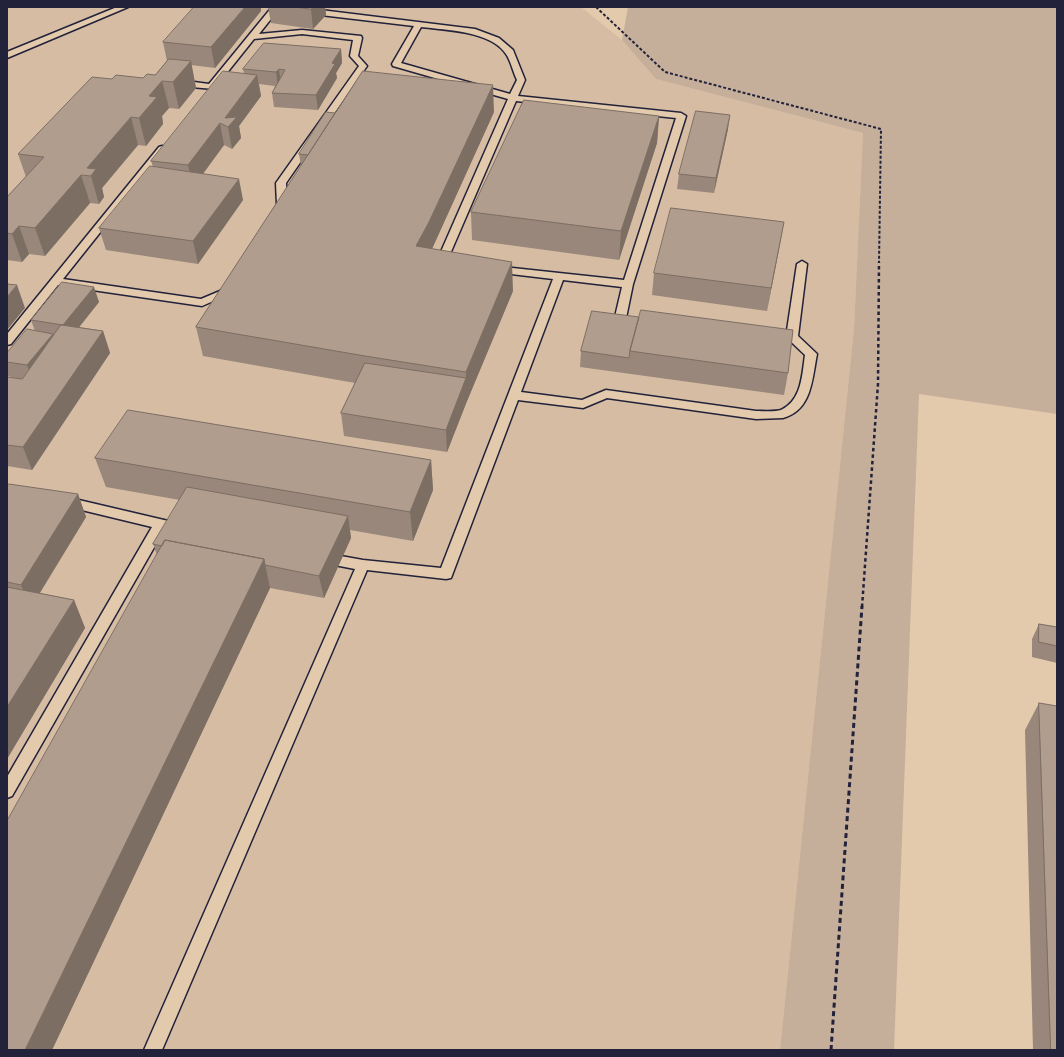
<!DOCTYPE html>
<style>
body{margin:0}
#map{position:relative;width:1064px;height:1057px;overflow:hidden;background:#e4caac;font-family:"Balsamiq Sans",sans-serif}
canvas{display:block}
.frame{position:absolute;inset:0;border:8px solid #22223b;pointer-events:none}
</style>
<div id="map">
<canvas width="1064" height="1057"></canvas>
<div class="frame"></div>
</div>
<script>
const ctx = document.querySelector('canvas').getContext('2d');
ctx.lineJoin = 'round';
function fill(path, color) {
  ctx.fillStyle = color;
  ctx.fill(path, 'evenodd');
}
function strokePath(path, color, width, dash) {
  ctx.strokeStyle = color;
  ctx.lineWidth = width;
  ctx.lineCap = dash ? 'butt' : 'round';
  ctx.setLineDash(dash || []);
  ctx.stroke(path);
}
const built = new Path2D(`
 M7,7h574l41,33 34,39 207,54 -9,195 -74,722h-773z`);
const green = new Path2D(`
 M628,7h429v407l-138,-20 -25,656h-114l74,-722 9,-195 -207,-54 -34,-39z`);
const pathFar2 = new Path2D(`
 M596,7l69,65 216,57 -2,134`);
const pathFar1 = new Path2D(`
 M862,607l16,-223 1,-122`);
const path = new Path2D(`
 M831,1050l31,-444`);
const service = new Path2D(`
 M117,7h11l-121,51v-6z
 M272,7h24l179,22 24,9 14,12 12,30 -7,16 163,17 5,3 -53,168 -7,34 8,2 2,2 -2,2 -4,1 -14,-2 -2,-2 8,-34 -59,-7 -42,112 61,8 24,-10 150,21c7,0 19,1 25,-1 21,-10 21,-35 24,-55l-19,-18 11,-73 5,-3 5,3 -9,72 19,18c-5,25 -5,56 -34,64l-27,1 -149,-21 -24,10 -65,-8 -67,178 -5,1 -79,-9 -205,480h-18l211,-481 -36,-7 -2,-4 2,-4 5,-1 39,7 78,8 112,-289 -59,-7 -5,-3 5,-3 130,14 52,-162 -160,-17 -69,160 3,3 -5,3 -8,-2 -1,-2 72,-164 -115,-33 -1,-2 22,-38 -136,-16 -19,24 43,-4 59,6 1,2 -4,18 9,10 -81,117 1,22 -5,9h-8l-1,-2 4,-7 -1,-22 83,-117 -9,-10 3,-16 -51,-6 -48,5 -40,50 -35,-3 -4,-3 4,-3 30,4zM421,27c25,3 70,4 85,27 5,7 7,18 11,26l-7,14 -109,-31z
 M162,146l3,1 2,2 -2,2 -102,128 138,20 31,-13 5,3 -1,2 -34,15 -144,-21 -47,59 -4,1v-11l152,-187z
 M66,497l115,27 5,2 2,3 -2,3 -5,2 -17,-4 -152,266 -5,2v-21l145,-250 -91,-22 -1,-3 1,-3z`);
const wall = new Path2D(`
 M268,7h57l1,8 -13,14 -42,-6z
 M261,11l-46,57 -24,-3 5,23 -17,21 -10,-1 -7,8 1,8 -17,22 -8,-1 -36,43 2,9 -5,7 -9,-1 -45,53 -16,-2 -7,8 -15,-2v-63l19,-20 -8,-23 94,-75 31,-1 12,-3 12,-14 -4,-19z
 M341,49l1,14 -6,10 1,5 -19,32 -44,-3 -2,-14 3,-7 -16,-2 2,12 -22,30 2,12 -9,11 -8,-4 -21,29 40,26 -45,64 -92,-14 -7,-22 54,-61 -2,-6 93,-88 -1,-4z
 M494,112l-62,137 81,42 -46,110 -20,51 -103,-16 -3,-23 14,-30 -152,-27 -7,-29 105,-161 -2,-12 36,-41z
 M659,116l-2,27 -38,117 -147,-20 -1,-28z
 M728,129l-14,64 -37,-4 2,-15z
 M784,222l-17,89 -115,-16 2,-22z
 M99,302l-20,25 24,4 7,22 -78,117 -25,-4v-89l10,1 -10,-2v-23l28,-22 -4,-11z
 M592,311l196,62 -4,22 -204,-28 1,-16z
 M95,458l336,2 2,30 -20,51 -63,-11 1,8 -27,60 -54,-10 -218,462 105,-495 -4,-11 27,-44 -74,-13z
 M7,486l71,8 8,23 -46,76 34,7 11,28 -78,131z
 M1039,624l18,3v36l-25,-6v-18z
 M1039,703l18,347h-24l-8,-320z`);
const shadedWall = new Path2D(`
 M245,7h16v4l-46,57 -4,-21z
 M313,7h12l1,8 -13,14 -2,-20z
 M341,49l1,14 -6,10 1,5 -19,32 -2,-15 16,-32z
 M191,61l5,27 -17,21 -6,-27z
 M279,69l2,14 -3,4 -2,-15z
 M257,75l4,21 -22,30 2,12 -9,11 -4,-22 -3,-9z
 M162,81l7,27 -7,8 1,8 -17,22 -7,-28 10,-22z
 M493,85l1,27 -63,139 -15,-5z
 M730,115l-2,14 -14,64 2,-15z
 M659,116l-2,27 -38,117 2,-29z
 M131,117l7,28 -36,43 2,9 -5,7 -8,-28 -4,-8z
 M220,123l4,22 -31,42 -5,-22z
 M81,175l9,28 -45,53 -10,-28z
 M239,179l4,21 -45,64 -5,-23z
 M784,222l-4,22 -13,67 4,-23z
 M19,226l10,28 -7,8 -10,-28z
 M512,262l1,29 -46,110 -20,51 -1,-22 20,-52v-6z
 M17,285l8,23 -18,22v-33z
 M94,287l5,15 -30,38 -6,-15z
 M103,331l7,22 -78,117 -9,-23z
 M53,334l5,15 -25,32 -6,-16z
 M431,460l2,30 -20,51 -3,-29z
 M78,494l8,23 -55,90 -10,-22z
 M348,516l3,22 -27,60 -5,-22z
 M264,559l6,29 -218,462h-27z
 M74,600l11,28 -78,131v-52z`);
const building = new Path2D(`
 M194,7h51l-34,40 -48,-5z
 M296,7h17l-2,2z
 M264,43l77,6 -9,14 3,1 -19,31 -44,-2 13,-23 -6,-1 -3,3 -33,-3z
 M169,59l22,2 -18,21 -11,-1 -13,15 8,1 -18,21 -8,-1 -44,51 9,1 -5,7 -10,-1 -46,53 -16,-2 -7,8 -5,-1v-36l37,-40 -26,-3 74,-77 20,2 4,-4 27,3 4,-4 8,1z
 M223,71l34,4 -32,43 12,-1 -9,10 -8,-4 -32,42 -37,-4z
 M363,71l130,14 -64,137 -13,24 96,16 -46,110 -101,-16 -169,-29z
 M524,100l135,16 -38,115 -150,-19z
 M696,111l34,4 -14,63 -37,-4z
 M326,112l9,1 -27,42 -9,-1z
 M150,166l89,13 -46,62 -94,-13z
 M671,208l113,14 -13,66 -117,-15z
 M62,282l32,5 -31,38 -32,-5z
 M7,284l10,1 -10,12z
 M641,310l152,20 -5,43 -158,-22z
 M592,311l47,6 -9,34 -1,7 -48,-7z
 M61,325l42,6 -80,116 -16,-2v-68l15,2z
 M27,329l26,5 -26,31 -20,-3v-9z
 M365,363l101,15 -20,52 -105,-17z
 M128,410l303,50 -21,52 -315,-54z
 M9,484l69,10 -57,91 -14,-3v-96z
 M187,487l161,29 -29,60 -54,-11 -1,-6 -99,-19 -3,6 -9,-2z
 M165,540l99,19 -239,491h-18v-229z
 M7,587l67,13 -67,107z
 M1039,624l18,3v19l-18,-4z
 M1039,703l18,3v344h-6z`);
fill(built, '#d5bca3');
fill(green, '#c5af9a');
strokePath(service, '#22223b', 3);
strokePath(pathFar2, '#22223b', 2, [3, 2]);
strokePath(pathFar1, '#22223b', 2.5, [3.5, 3]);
strokePath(path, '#22223b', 3, [5, 3.5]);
fill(service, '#e4caac');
fill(wall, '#98877a');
fill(shadedWall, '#7c6e63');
fill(building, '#b19d8e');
strokePath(building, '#7c6e63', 1);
</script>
